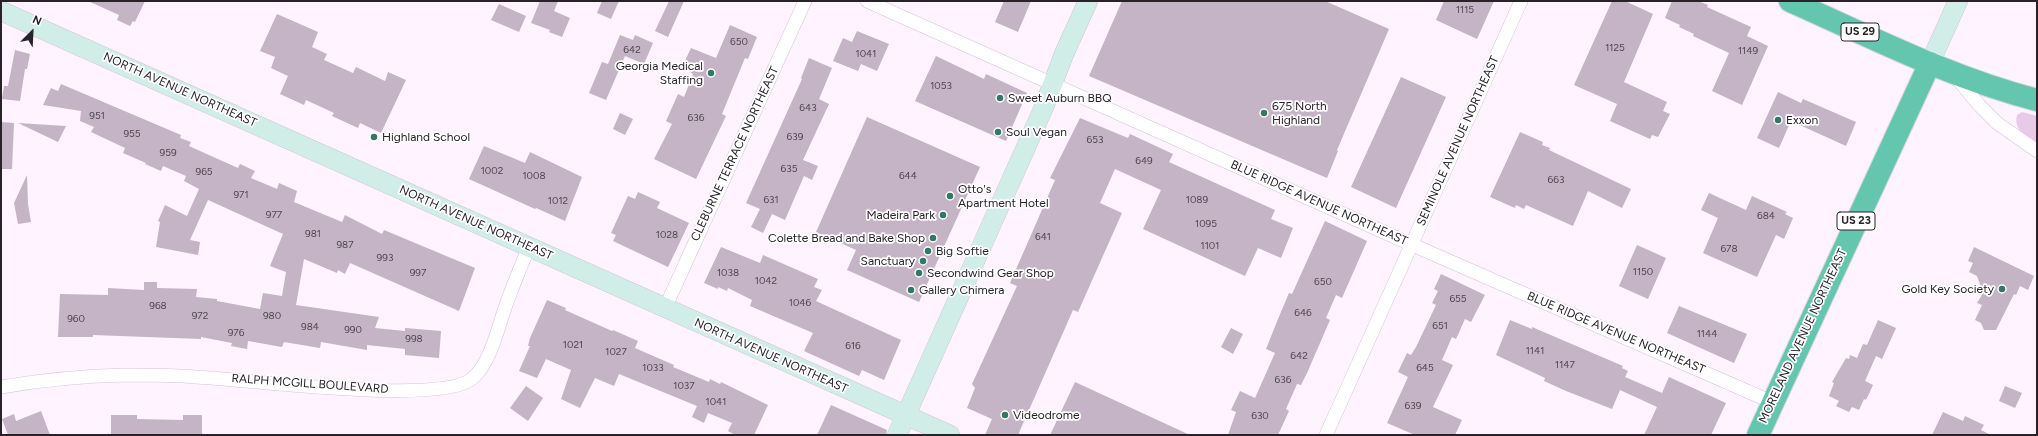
<!DOCTYPE html>
<style>
body{margin:0}
#map{position:relative;width:2038px;height:436px;overflow:hidden;background:#fef3ff;font-family:Figtree,sans-serif}
canvas{display:block}
.frame{position:absolute;inset:0;border:2px solid #292229;pointer-events:none}
.north{position:absolute;left:12px;top:12px;width:40px;height:40px;-webkit-text-stroke:3px #fff;paint-order:stroke;rotate:24deg;font-size:11px;font-weight:700;line-height:16px;text-align:center;color:#292229}
.north::after{content:'';display:block;margin:auto;width:14px;height:18px;background:#292229;clip-path:polygon(50% 0,100% 100%,50% 72%,0 100%)}
</style>
<div id="map">
<canvas width="2038" height="436"></canvas>
<div class="frame"></div>
<div class="north">N</div>
</div>
<script>
const ctx = document.querySelector('canvas').getContext('2d');
ctx.lineJoin = 'round';
function fill(path, color) {
  ctx.fillStyle = color;
  ctx.fill(path, 'evenodd');
}
function strokePath(path, color, width, dash) {
  ctx.strokeStyle = color;
  ctx.lineWidth = width;
  ctx.lineCap = dash ? 'butt' : 'round';
  ctx.setLineDash(dash || []);
  ctx.stroke(path);
}
function label(font, color, halo, rows, align = 'center') {
  ctx.font = font + ' Figtree,sans-serif';
  ctx.lineWidth = 3.5;
  ctx.setLineDash([]);
  ctx.textBaseline = 'middle';
  ctx.strokeStyle = halo;
  ctx.fillStyle = color;
  for (const [text, x, y, turn = 0] of rows) {
    ctx.save();
    ctx.translate(x, y);
    ctx.rotate((+turn || 0) * Math.PI / 180);
    ctx.textAlign = isNaN(turn) ? turn : align;
    if (halo) ctx.strokeText(text, 0, 0);
    ctx.fillText(text, 0, 0);
    ctx.restore();
  }
}
const green = new Path2D(`
 M2022,112l15,4v29c-10,-8 -24,-15 -20,-30z`);
const building = new Path2D(`
 M88,1h57l-10,21 -2,-1 -3,5 -13,-6 2,-5z
 M540,1h18l-4,10 16,7 -8,19 -13,-5 1,-2 -19,-7z
 M602,1h17l-8,18 -14,-6z
 M669,1h15l-16,36 -13,-6z
 M1004,1h27l-13,31 -23,-10z
 M1122,1h203l64,28 -52,121 1,1 -11,27 -238,-102z
 M1444,1h50l-17,38 -41,-19z
 M1612,1h13l28,13 -29,68 43,20 -4,9 7,3 -12,23 -6,-2 -2,4 -40,-18 7,-17 -43,-19z
 M1672,1h26l10,4 -1,2 44,20 -4,9 21,10 -26,59 -30,-14 17,-38 -36,-17 1,-2 -15,-7 1,-2 -15,-7z
 M499,4l27,12 -7,16 -28,-12z
 M277,14l41,18 -6,15 15,7 -3,6 29,13 3,-6 29,14 3,-9 18,8 -25,53 -21,-10 -2,5 -26,-12 2,-3 -28,-13 -2,5 -24,-11 8,-18 -17,-8 4,-11 -15,-6z
 M730,25l27,12 -9,22 -3,-1 -23,56 4,2 -30,63 -42,-20 18,-35 -6,-3 12,-27 6,3 9,-23 -3,-2 4,-7 -9,-4 6,-13 25,10z
 M857,31l32,13 -12,27 -16,-7 -3,7 -25,-10 10,-23 9,4z
 M620,35l13,5 2,-5 18,8 -9,21 -19,-8 -19,44 -17,-7 13,-31 6,2z
 M15,50l15,4 -3,15h-2l-5,32 -18,-2 2,-13h4z
 M936,56l48,23 2,-5 41,19 -21,48 -91,-40z
 M809,58l23,10 -13,31 10,5 -26,56 15,6 -6,14 -8,-4 -19,44 -13,-6 -9,19 -12,-6 9,-18 -14,-6 56,-124 -1,-1z
 M1401,77l45,20 -50,111 -45,-21z
 M61,84l120,51 -1,3 11,4 -2,4 20,9 29,13 2,-4 15,7 -4,7 26,11 2,-6 18,8 -3,11 48,20 3,-7 37,19 2,-4 91,38 -16,43 -109,-48 -5,11 -7,-4 -1,3 -33,-14 -8,46 83,12 -4,11 30,3v-3l36,3 -2,27 -34,-3v-6l-38,-4v5l-46,-8 -1,6 -36,-6 -2,5 -34,-6 -1,8 -16,-3 1,-3 -31,-6v2l-108,-4v2h-35l2,-43 48,1v-7l36,2v-8h13v6l40,1 -1,8 21,2v2l43,8 3,-16 19,3 4,-24 -16,-6 13,-32 -75,-34 -18,40 10,2 -2,13 -42,-8 4,-25 -2,-1 7,-16 22,11 12,-27 -15,-8 2,-5 -23,-10 -2,5 -16,-7 1,-1 -23,-10 2,-5 -34,-16 3,-5 -14,-6 1,-10 -38,-6 8,-17 7,3z
 M1778,92l23,11 2,-4 53,23 -10,24 -55,-25 -12,27 -22,-10z
 M620,113l13,6 -8,16 -12,-6z
 M867,117l113,50 -61,135 -72,-32 9,-20 -40,-18z
 M1080,118l48,20 2,-4 43,20 -4,8 106,48 -4,9 22,9 -12,30 -23,-10 -13,28 -102,-47 18,-39 -46,-21 -15,34 22,10 -44,99 -5,-2 -55,125h-33l7,-16 -25,-11 8,-20 -3,-4 45,-98 -7,-3 45,-103 -5,-2z
 M1,122l13,1 -2,46h-11z
 M18,123l48,3 -8,16z
 M1520,132l23,10 -1,3 8,3 -1,2 82,39 -9,19 -34,-17 -15,35 -47,-21 -2,4 -8,-4 -1,3 -25,-11z
 M484,146l41,17 5,-11 52,25 -17,44 -29,-13 -1,1 -66,-30z
 M27,175l1,29 3,18 -13,2 -4,-21z
 M638,192l22,10 -3,6 32,15 -21,44 -55,-26 3,-6 -5,-2 17,-37 7,3z
 M1709,193l37,17 6,-14 35,16 -2,2 8,4 -9,21 -8,-4 -19,42 -54,-24 15,-35 -17,-8z
 M1325,221l42,20 -25,57 -6,-3 -10,23 4,2 -23,53 -6,12 -4,-1 -11,25 3,2 -11,24h-50l8,-23 -5,-2 9,-19 15,7 20,-45 -9,-4 12,-30 11,-26 3,1z
 M1637,245l29,13 -18,41 -29,-13z
 M721,247l39,16 3,-8 55,24 -4,8 8,3 -6,11 85,39 -17,40 -22,-10 -3,6 -55,-25 9,-18 -63,-27 2,-6 -24,-12 -1,3 -9,-4v2l-14,-6z
 M1974,247l60,29 -6,14 -8,-4 -4,9 -2,-1 -18,36h-12l-3,-7 -6,-3 7,-15 -5,-2 6,-10 -6,-17 -8,-4 4,-9 -5,-2z
 M1441,274l44,21 -14,27 -6,-3 -9,20 -4,-2 -10,23 11,5 -20,42 29,13 -7,15h-40l-28,-12 21,-46 -10,-5 9,-19 4,2 5,-8 20,-42 -4,-2 6,-12 -4,-2z
 M547,300l19,8 -1,2 47,21 1,-1 25,11 -3,7 39,17 -1,2 36,15 1,-3 10,5 1,-2 47,23 -14,30h-19l-7,-4 4,-8 -24,-10 -4,10 -12,-6 5,-11 -78,-32 -5,12 -19,-8 -15,30 -19,-9 10,-29 -25,-11 -9,19 -18,-7 11,-25h-2l2,-8z
 M1679,306l68,28 -13,29 -67,-30z
 M1510,320l22,9v-2l91,39 -1,2 6,3 -3,6 37,16 7,-16 57,26 -15,32h-67l13,-28 -37,-17 -8,19 -46,-18 -22,-10 1,-3 -49,-23z
 M1878,320l18,8 -14,31 -6,-3 -11,25 8,4 -7,15 -2,-1 -5,11 -7,-3 -3,5 -13,-6 3,-5 -10,-5 5,-13 -2,-1 14,-24 3,1 1,-4 7,3 6,-14 4,1z
 M1231,328l12,6 -10,20 -12,-7z
 M1075,382l115,53h-140z
 M526,386l17,12 -15,23 -18,-13z
 M2005,386l17,7 -7,15 -16,-7z
 M831,405l56,25 -1,5h-69z
 M41,411l9,24h-42l-6,-16 12,-5 2,7z
 M1943,412l20,9 2,-5 19,9 -3,5 10,5h-59z
 M111,415h26v4l46,1v-5h19v20h-91z`);
const street = new Path2D(`
 M867,1l557,249 348,152
 M1956,77l23,28 18,18 40,28
 M665,308l140,-307
 M1,387c41,-7 82,-11 124,-12 23,0 48,0 71,2 48,2 247,29 277,1 18,-16 25,-51 33,-73 7,-20 15,-39 23,-58
 M1326,435l195,-434`);
const secondary = new Path2D(`
 M1,11l949,424
 M1930,63l28,-62
 M897,435l147,-328 20,-53 24,-53`);
const highway = new Path2D(`
 M1790,1c81,36 161,77 247,99
 M1758,435l172,-372`);
const markers = [
 [711,73,4,"#347767"],
 [1000,98,4,"#347767"],
 [1264,113,4,"#347767"],
 [1778,120,4,"#347767"],
 [998,132,4,"#347767"],
 [374,137,4,"#347767"],
 [950,196,4,"#347767"],
 [943,215,4,"#347767"],
 [933,238,4,"#347767"],
 [928,251,4,"#347767"],
 [923,261,4,"#347767"],
 [919,273,4,"#347767"],
 [2002,289,4,"#347767"],
 [911,290,4,"#347767"],
 [1005,415,4,"#347767"]
];
const numberNames = [
 ["1115",1465,10],
 ["650",739,42],
 ["1125",1615,48],
 ["642",632,50],
 ["1149",1748,51],
 ["1041",866,54],
 ["1053",941,86],
 ["643",808,108],
 ["951",97,116],
 ["636",696,118],
 ["955",132,134],
 ["639",795,137],
 ["653",1095,140],
 ["959",168,153],
 ["649",1144,161],
 ["635",789,169],
 ["1002",492,171],
 ["965",204,172],
 ["1008",534,176],
 ["644",908,176],
 ["663",1556,180],
 ["971",241,195],
 ["631",771,200],
 ["1089",1197,200],
 ["1012",558,201],
 ["977",274,215],
 ["684",1766,216],
 ["1095",1206,224],
 ["981",313,234],
 ["1028",667,235],
 ["641",1043,237],
 ["987",345,245],
 ["1101",1210,246],
 ["678",1729,249],
 ["993",385,258],
 ["1150",1643,272],
 ["997",418,273],
 ["1038",728,273],
 ["1042",766,281],
 ["650",1323,282],
 ["655",1458,299],
 ["1046",800,303],
 ["968",158,306],
 ["646",1303,313],
 ["972",200,316],
 ["980",272,316],
 ["960",76,319],
 ["651",1440,326],
 ["984",310,327],
 ["990",353,330],
 ["976",236,333],
 ["1144",1707,334],
 ["998",414,339],
 ["1021",573,345],
 ["616",853,346],
 ["1141",1535,351],
 ["1027",616,352],
 ["642",1299,356],
 ["1147",1565,365],
 ["1033",653,368],
 ["645",1425,368],
 ["636",1283,380],
 ["1037",684,386],
 ["1041",716,402],
 ["639",1413,406],
 ["630",1260,416]
];
const shields = [
 [1860,32,38],
 [1856,221,38]
];
const shieldNames = [
 ["US 29",1860,32],
 ["US 23",1856,221]
];
const poiNames = [
 ["Georgia Medical",703,66,"right"],
 ["Staffing",703,80,"right"],
 ["Sweet Auburn BBQ",1008,98],
 ["675 North",1272,106],
 ["Highland",1272,120],
 ["Exxon",1786,120],
 ["Soul Vegan",1006,132],
 ["Highland School",382,137],
 ["Otto's",958,189],
 ["Apartment Hotel",958,203],
 ["Madeira Park",935,215,"right"],
 ["Colette Bread and Bake Shop",925,238,"right"],
 ["Big Softie",936,251],
 ["Sanctuary",915,261,"right"],
 ["Secondwind Gear Shop",927,273],
 ["Gold Key Society",1994,289,"right"],
 ["Gallery Chimera",919,290],
 ["Videodrome",1013,415]
];
const streetNames = [
 ["NORTH AVENUE NORTHEAST",180,90,24],
 ["SEMINOLE AVENUE NORTHEAST",1458,141,-66],
 ["CLEBURNE TERRACE NORTHEAST",735,154,-65],
 ["BLUE RIDGE AVENUE NORTHEAST",1319,203,24],
 ["NORTH AVENUE NORTHEAST",476,223,24],
 ["BLUE RIDGE AVENUE NORTHEAST",1616,333,23],
 ["MORELAND AVENUE NORTHEAST",1803,336,-65],
 ["NORTH AVENUE NORTHEAST",771,356,24],
 ["RALPH MCGILL BOULEVARD",310,384,4]
];
fill(green, '#e7cae8');
fill(building, '#c5b3c6');
strokePath(street, '#d4c2d5', 14);
strokePath(secondary, '#d4c2d5', 20);
strokePath(highway, '#d8d7d8', 24);
strokePath(street, '#fff', 13);
strokePath(secondary, '#d0eee7', 19);
strokePath(highway, '#64c6af', 22);
for (const [x, y, r, color] of markers) {
  const dot = new Path2D();
  dot.arc(x, y, r, 0, 2 * Math.PI);
  ctx.fillStyle = color;
  ctx.fill(dot);
  strokePath(dot, '#fff', 1.5);
}
label('10px', '#504650', null, numberNames);
for (const [x, y, w] of shields) {
  const box = new Path2D();
  box.roundRect(x - w / 2, y - 9, w, 18, 3);
  ctx.fillStyle = '#fff';
  ctx.fill(box);
  strokePath(box, '#292229', 1);
}
label('bold 11px', '#292229', null, shieldNames);
label('12px', '#292229', '#fff', poiNames, 'left');
label('12px', '#292229', '#fff', streetNames);
</script>
